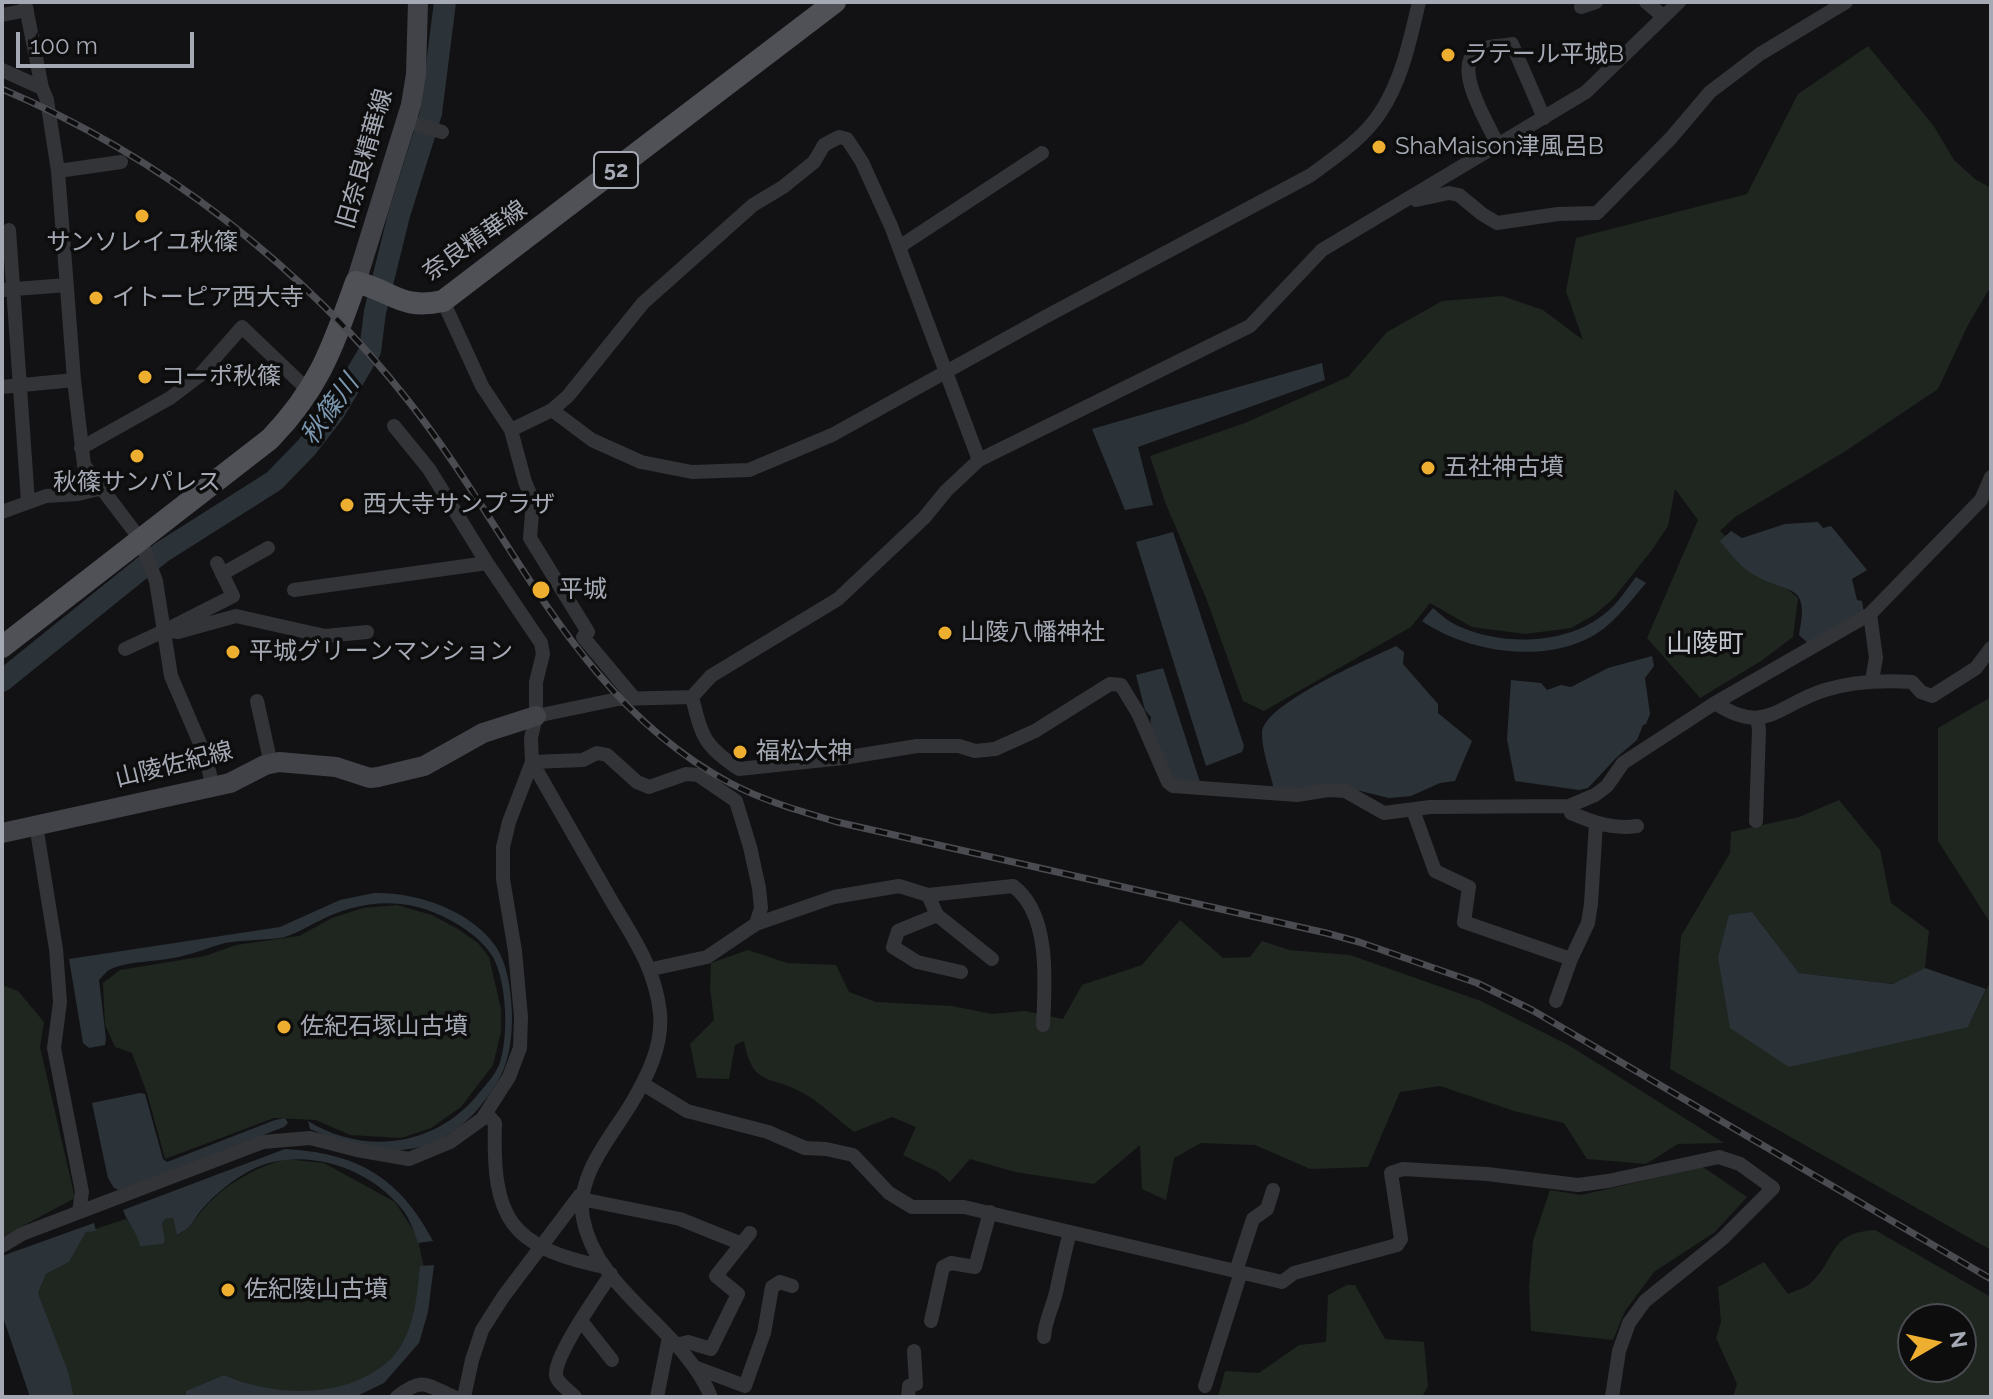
<!DOCTYPE html>
<meta charset="utf-8">
<style>
body{margin:0}
#map{position:relative;width:1993px;height:1399px;overflow:hidden;background:#121214;font-family:Raleway,sans-serif}
canvas{display:block}
.frame{position:absolute;inset:0;border:4px solid #a4a9b4;pointer-events:none}
.north{position:absolute;left:1897px;top:1303px;width:80px;height:80px;box-sizing:border-box;background:#0d0d0e;border:2px solid #494b50;border-radius:50%;rotate:81deg;font-size:22px;font-weight:700;line-height:32px;text-align:center;color:#a4a9b4}
.north::after{content:'';display:block;margin:auto;width:28px;height:36px;background:#eeae2f;clip-path:polygon(50% 0,100% 100%,50% 72%,0 100%)}
.scale{position:absolute;left:16px;top:32px;width:178px;height:36px;box-sizing:border-box;border:4px solid #a4a9b4;border-top:0;padding-left:10px;font-size:24px;line-height:28px;white-space:nowrap;color:#a4a9b4;-webkit-text-stroke:6px #0d0d0e;paint-order:stroke}
</style>
<div id="map">
<canvas width="1993" height="1399"></canvas>
<div class="frame"></div>
<div class="north">N</div>
<div class="scale">100 m</div>
</div>
<script>
const ctx = document.querySelector('canvas').getContext('2d');
ctx.lineJoin = 'round';
function fill(path, color) {
  ctx.fillStyle = color;
  ctx.fill(path, 'evenodd');
}
function strokePath(path, color, width, dash) {
  ctx.strokeStyle = color;
  ctx.lineWidth = width;
  ctx.lineCap = dash ? 'butt' : 'round';
  ctx.setLineDash(dash || []);
  ctx.stroke(path);
}
function label(font, color, halo, rows, align = 'center') {
  ctx.font = font + ' Raleway,"Noto Sans JP",sans-serif';
  ctx.lineWidth = 7;
  ctx.setLineDash([]);
  ctx.textBaseline = 'middle';
  ctx.strokeStyle = halo;
  ctx.fillStyle = color;
  for (const [text, x, y, turn = 0] of rows) {
    ctx.save();
    ctx.translate(x, y);
    ctx.rotate((+turn || 0) * Math.PI / 180);
    ctx.textAlign = isNaN(turn) ? turn : align;
    if (halo) ctx.strokeText(text, 0, 0);
    ctx.fillText(text, 0, 0);
    ctx.restore();
  }
}
const green = new Path2D(`
 M1868,46l65,79 21,35 21,19 16,9v98l-23,39 -30,64 -94,63 -109,65 -15,14 78,67 -5,39 -32,24 -61,37 -53,-60 51,-118 -23,-31 -7,37 -16,24 -40,50 -18,15 -23,13 -46,6 -53,-7 -42,-24 -19,24 -147,84 -21,-10 -37,-103 -41,-96 -15,-46 95,-33 103,-46 39,-45 55,-31 60,-5 41,14 40,30 -17,-49 10,-53 171,-44 51,-100z
 M1991,697v227l-53,-83v-113z
 M1839,800l41,50 11,53 38,28 -4,37 -31,16 -95,-11 -47,-61 -34,45 250,70 23,-47v270l-321,-181 11,-133 49,-83 1,-21 68,-15z
 M397,905l35,10 26,14 20,14 11,14 12,52v23l-8,33 -32,42 -30,21 -30,10 -51,-3 -34,-15 -42,-2 -109,41 -18,-66 -15,-40 -17,-6 -10,-22 -2,-42 17,-13 85,-14 31,-11 63,-9 33,-18 31,-10z
 M1180,920l43,38 27,-1 12,-16 27,9 61,5 131,46 89,45 154,97 -46,1 -32,20 -59,-5 -23,-36 -50,-12 -74,-25 -40,6 -32,75 -58,2 -55,-24 -54,-2 -27,15 -8,42 -24,-11 -2,-44 -46,39 -79,-12 -45,-13 -20,23 -12,-10 -35,-17 13,-28 -24,-10 -38,15c-16,-12 -32,-28 -49,-38 -34,-20 -52,-5 -61,-53l-9,4 -6,34 -32,-1 -7,-34 24,-24 -4,-32 1,-25 37,-13 39,13 49,2 13,27 27,10 76,4 40,8 33,-3 38,8 19,-34 60,-20z
 M2,985l16,6 26,31 -4,25 35,151 -73,39z
 M285,1159l39,4 71,39 22,34 10,45 -14,50 -37,49 -42,17h-50l-60,-22 -37,16 -1,6h-112l-7,-25 -29,-79 8,-19 23,-12 17,-30 40,-13 11,12 28,9 -3,-17 4,-6 7,1 5,17c14,-8 16,-16 26,-27 23,-25 49,-39 81,-49z
 M1703,1167l44,30 -32,35 -61,40 -29,39 -12,29 -82,-9 -2,-43 4,-47 17,-51 31,5z
 M1875,1230l116,67v100h-258l4,-13 -21,-46 5,-16 -3,-35 46,-25 24,32c7,-3 17,-6 23,-11 27,-26 17,-50 64,-53zM1913,1319h48v48h-48z
 M1347,1285h8l30,54 39,3 4,44 -6,11h-204l7,-26 34,2 40,-28 27,-3 2,-47z`);
const water = new Path2D(`
 M1322,363l3,17 -187,67 15,58 -28,5 -33,-81z
 M1818,522l5,6 8,-2 36,44 -15,9 5,21 5,1 2,12 -55,31 -10,-9c12,-56 -12,-39 -48,-62 -12,-7 -22,-22 -31,-32l11,-10 11,7 43,-14z
 M1173,532l71,214 -2,6 -36,14 -70,-224z
 M1636,577l10,6c-12,14 -24,30 -38,42 -48,42 -137,30 -186,-4l11,-13c8,7 16,14 25,18 44,20 107,19 145,-11 14,-10 23,-25 33,-38z
 M1396,646l8,6 -1,12 35,40v9l34,28 -17,40 -15,2 -29,13 -22,2 -49,-12 -66,3c-4,-17 -12,-38 -12,-56 0,-29 109,-75 134,-87z
 M1652,656l2,10 -9,12 5,36 -4,10 -3,1 -6,15 -20,17 -29,31 -9,2 -64,-9 -8,-42 4,-59 30,3 6,7 14,-5 10,2 37,-19z
 M1163,668l37,114h-27l-23,-57 1,-8 -6,-7 -9,-35z
 M374,893c41,-1 94,16 120,51 14,19 17,47 18,70 0,42 -7,63 -34,95 -50,56 -106,47 -168,20l-2,-8c55,34 123,26 166,-22 8,-10 20,-22 25,-34 10,-28 8,-82 -6,-108 -17,-28 -61,-50 -92,-53 -29,-3 -57,4 -82,17 -13,6 -26,15 -39,17 -18,2 -37,2 -55,5 -18,5 -34,12 -52,15 -20,4 -41,3 -60,10 -6,2 -9,7 -14,12l7,59 -1,6 -16,3 -6,-5 -14,-84 211,-32 60,-27z
 M1752,912l47,61 94,11 32,-16 61,21 -18,38 -179,40 -59,-39 -12,-71 11,-42z
 M140,1093l5,1 18,65 4,3 108,-42 10,-2 3,5 -4,4 -165,63 -5,-2 -6,-10 -16,-75z
 M285,1149c71,4 114,27 148,92l-15,2c-4,-12 -8,-24 -16,-34 -34,-43 -101,-64 -151,-39 -17,9 -36,24 -49,39 -10,12 -9,18 -25,26l-4,-17h-7l-4,5 3,17 -2,4 -23,2c-3,-15 -12,-22 -17,-36z
 M94,1223l2,8 -10,1 -17,30 -23,12 -8,19 30,79 6,25h-44l-28,-83v-58z
 M434,1265l-6,47 -9,31 -35,40 -29,14h-169v-6l38,-16c53,23 124,24 167,-16 23,-24 26,-62 29,-93z`);
const river = new Path2D(`
 M2,681l160,-129 112,-71 33,-34 27,-35 36,-61 5,-39 24,-97 32,-102 14,-111`);
const street = new Path2D(`
 M25,2l17,86 5,12 11,71 16,209 10,85 56,74 16,42 15,95 34,79 8,32
 M1646,2l17,14
 M1581,7l15,-5
 M2,15l25,-5
 M2,70l40,18
 M406,121l36,11
 M1498,145c-9,-20 -44,-74 -23,-93 8,-6 27,-6 37,-8l32,74
 M58,171l63,-9
 M1415,195l1,5 33,-7 10,2 23,19 15,9 61,-9 39,-1 74,-75 39,-46 50,-38 86,-52
 M9,230l19,272
 M899,247l143,-94
 M2,290l65,-5
 M443,301l39,85 29,44 14,52 8,19 -3,37 58,94 -5,5 51,61
 M2,387l72,-7
 M552,410l40,30 49,22 51,10 57,-2 83,-35 213,-118 266,-142c24,-18 52,-36 69,-62 22,-33 30,-73 39,-111
 M394,426l35,43 58,94 54,80 2,11 -7,28v34l-5,22 1,24c25,44 50,88 75,131 23,41 48,72 53,120 3,33 -13,64 -29,91 -20,33 -56,73 -48,114 13,73 101,111 128,179
 M511,430l41,-20 16,-14 75,-93 110,-98 30,-18 31,-25 10,-17 15,-8 8,2 15,23 29,64 88,234
 M81,448l89,-50 29,-22 43,-49 68,65
 M2,512l44,-16 32,-2 25,-6
 M222,574l46,-26
 M294,590l193,-27
 M1870,614l6,44 -4,22
 M170,628l63,-32 -16,-33
 M125,649l41,-19 12,2 58,-16 89,20 42,-4
 M692,697c10,40 12,49 47,72l104,-11 74,-12h42l16,5 20,-2 40,-18 75,-47 11,1 17,28 30,69 5,4 124,9 31,-5 17,1 39,22 46,-6 139,-1 26,-11 12,-9 16,-23 92,-60 155,-89 111,-114 10,-23
 M257,701l14,63
 M1715,703c51,33 62,2 110,-13 29,-9 57,-10 87,-8l9,10 11,4 44,-28 15,-20
 M536,716l82,-17 74,-2 19,-21 127,-77 86,-81 22,-27 33,-31 271,-134 72,-76 264,-158 93,-90
 M1569,806l2,7c21,9 43,17 66,13
 M1413,810l22,61 34,16 -5,35 107,37
 M1756,821l3,-92 -2,-10
 M36,825l20,124 4,53 -6,46 28,144 -3,20
 M928,895l9,20 55,44
 M937,915l-39,16 -5,16 24,15 44,10
 M652,969l55,-12 49,-33 78,-27 65,-11 29,9 85,-9c38,28 32,98 30,139
 M1556,1001l15,-42 17,-36 3,-19 5,-81
 M643,1084l44,27 81,21 37,16 21,1 27,6 36,38 23,14h52l318,75 12,-9 103,-28 4,-6 -10,-66 12,-4 84,5 91,11 30,-4 111,-24 21,7 33,24 -51,51 -77,62 -16,22 -10,28 -7,46
 M486,1113l9,10c-3,96 14,124 110,144
 M581,1199l99,20 62,25
 M2,1246l20,-12 241,-92 47,-4 47,12 52,9 41,-17 32,-23 27,-42 11,-29 1,-31 -6,-66 -12,-72v-32l6,-25 23,-60 51,-2 14,-7 10,2 30,27 12,5 37,-13 12,1 38,26 14,46 9,41 2,20 -5,16
 M1236,1271l17,-52 14,-10 6,-19
 M931,1321l12,-54 8,-4 24,4 15,-55
 M582,1322l30,38
 M1044,1337c1,-18 10,-32 13,-49 4,-19 8,-37 13,-56
 M676,1345l12,-3 23,7 27,-55 -22,-18 34,-43
 M697,1368l48,18 19,-53 8,-46 8,-5 12,4
 M1205,1386l36,-114
 M397,1397c26,-21 29,-12 57,0
 M464,1397l8,-37 10,-30 21,-33 77,-102
 M575,1397c-6,-7 -20,-15 -19,-24 1,-22 42,-78 55,-99
 M657,1397l12,-60
 M908,1397l1,-11 7,-2 -2,-33`);
const secondary = new Path2D(`
 M356,282l55,-177 5,-31 2,-72
 M2,833l228,-50 35,-18 14,-3 57,5 34,11 8,-1 46,-11 59,-33 53,-17`);
const primary = new Path2D(`
 M2,647l268,-208c50,-52 62,-91 86,-157 39,10 44,28 87,19l392,-299`);
const rail = new Path2D(`
 M2,89c158,67 302,178 408,314 104,132 164,297 320,380 34,18 70,28 107,39l489,111 33,9 118,41 55,27 459,269`);
const markers = [
 [1448,55,8,"#eeae2f"],
 [1379,147,8,"#eeae2f"],
 [142,216,8,"#eeae2f"],
 [96,298,8,"#eeae2f"],
 [145,377,8,"#eeae2f"],
 [137,456,8,"#eeae2f"],
 [1428,468,8,"#eeae2f"],
 [347,505,8,"#eeae2f"],
 [541,590,10,"#eeae2f"],
 [945,633,8,"#eeae2f"],
 [233,652,8,"#eeae2f"],
 [740,752,8,"#eeae2f"],
 [284,1027,8,"#eeae2f"],
 [228,1290,8,"#eeae2f"]
];
const shields = [
 [616,170,44]
];
const shieldNames = [
 ["52",616,170]
];
const poiNames = [
 ["ラテール平城B",1464,55],
 ["ShaMaison津風呂B",1395,147],
 ["サンソレイユ秋篠",142,243,"center"],
 ["イトーピア西大寺",112,298],
 ["コーポ秋篠",161,377],
 ["五社神古墳",1444,468],
 ["秋篠サンパレス",137,483,"center"],
 ["西大寺サンプラザ",363,505],
 ["平城",559,590],
 ["山陵八幡神社",961,633],
 ["平城グリーンマンション",249,652],
 ["福松大神",756,752],
 ["佐紀石塚山古墳",300,1027],
 ["佐紀陵山古墳",244,1290]
];
const streetNames = [
 ["旧奈良精華線",365,159,-74],
 ["奈良精華線",475,241,-35],
 ["山陵佐紀線",174,765,-14]
];
const waterNames = [
 ["秋篠川",330,410,-54]
];
const neighbourhoodNames = [
 ["山陵町",1705,644]
];
fill(green, '#1e261f');
fill(water, '#2b3339');
strokePath(river, '#2b3339', 22);
strokePath(street, '#333438', 14);
strokePath(secondary, '#414348', 20);
strokePath(primary, '#4f5157', 22);
strokePath(rail, '#4a4c51', 7);
strokePath(rail, '#0d0d0e', 4, [12]);
for (const [x, y, r, color] of markers) {
  const dot = new Path2D();
  dot.arc(x, y, r, 0, 2 * Math.PI);
  ctx.fillStyle = color;
  ctx.fill(dot);
  strokePath(dot, '#0d0d0e', 3);
}
for (const [x, y, w] of shields) {
  const box = new Path2D();
  box.roundRect(x - w / 2, y - 18, w, 36, 6);
  ctx.fillStyle = '#0d0d0e';
  ctx.fill(box);
  strokePath(box, '#a4a9b4', 2);
}
label('bold 22px', '#a4a9b4', null, shieldNames);
label('24px', '#a4a9b4', '#0d0d0e', poiNames, 'left');
label('24px', '#a4a9b4', '#0d0d0e', streetNames);
label('italic 26px', '#7b96af', '#0d0d0e', waterNames);
label('26px', '#c4c8d0', '#0d0d0e', neighbourhoodNames);
</script>
